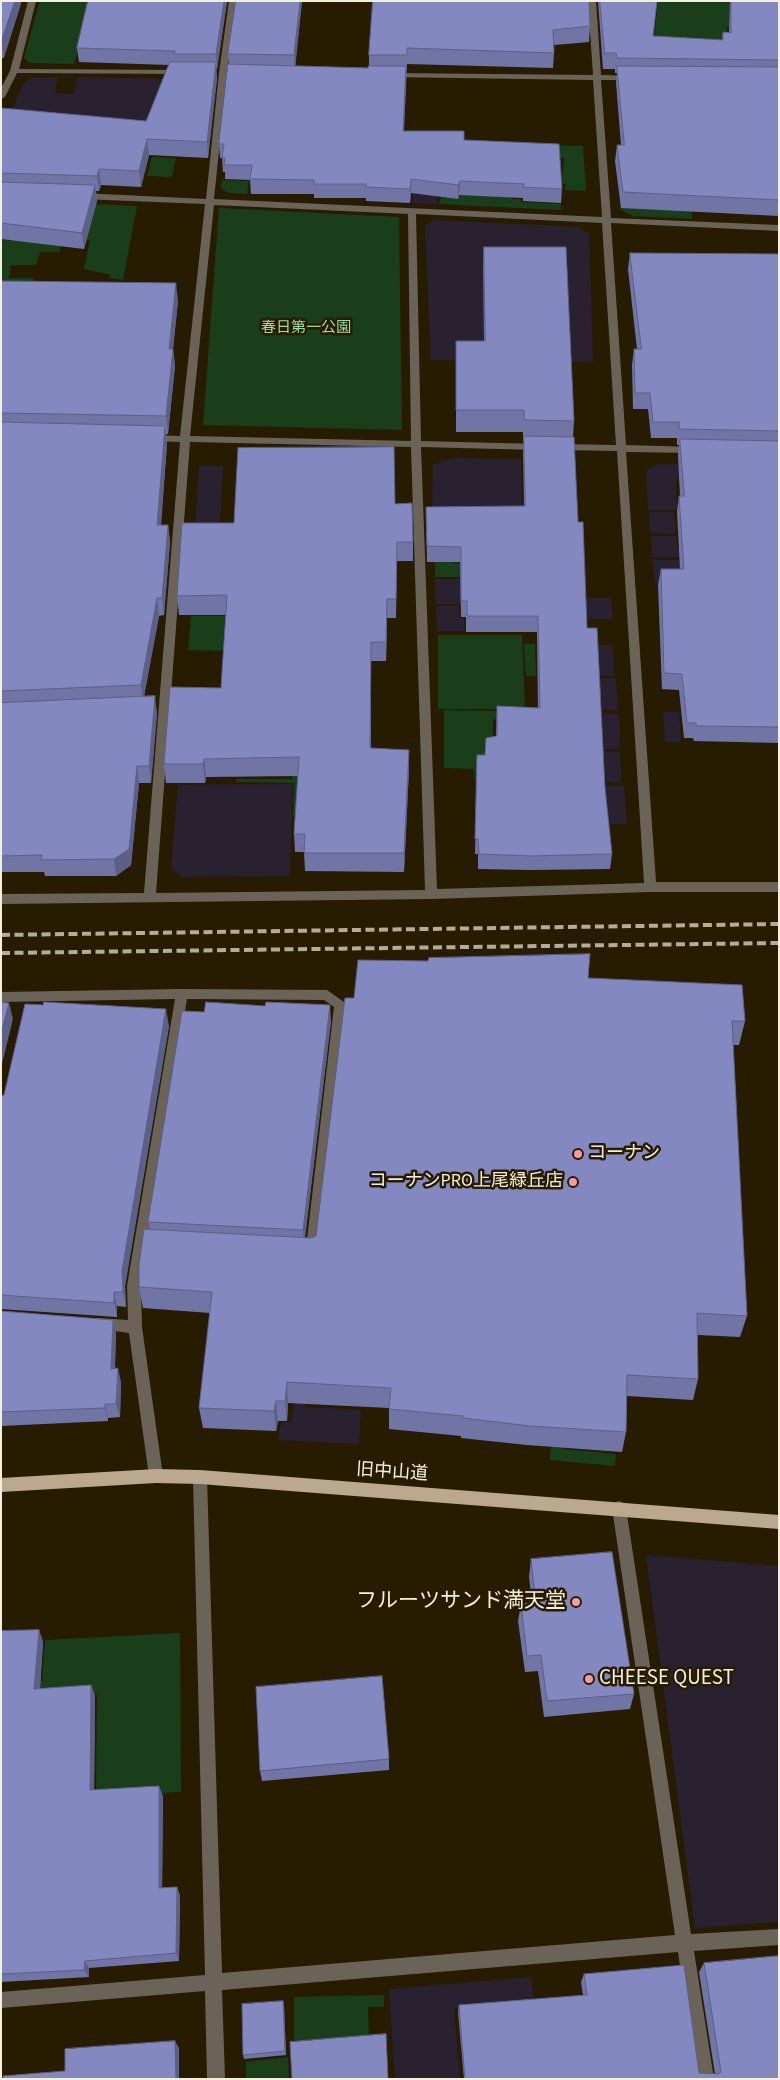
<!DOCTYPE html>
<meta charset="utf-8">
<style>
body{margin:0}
#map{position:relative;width:780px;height:2080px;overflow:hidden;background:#271c00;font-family:"Source Sans 3",sans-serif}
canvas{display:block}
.frame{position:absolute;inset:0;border:2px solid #f4eedc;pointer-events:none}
</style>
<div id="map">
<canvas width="780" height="2080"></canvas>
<div class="frame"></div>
</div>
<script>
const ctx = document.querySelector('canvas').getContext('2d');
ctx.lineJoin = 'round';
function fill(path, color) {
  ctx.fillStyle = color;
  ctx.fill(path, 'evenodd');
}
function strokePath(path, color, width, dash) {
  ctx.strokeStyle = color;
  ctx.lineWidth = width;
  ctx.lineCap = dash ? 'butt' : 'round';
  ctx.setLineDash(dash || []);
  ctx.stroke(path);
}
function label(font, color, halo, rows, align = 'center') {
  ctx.font = font + ' "Source Sans 3","Noto Sans JP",sans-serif';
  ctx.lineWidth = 5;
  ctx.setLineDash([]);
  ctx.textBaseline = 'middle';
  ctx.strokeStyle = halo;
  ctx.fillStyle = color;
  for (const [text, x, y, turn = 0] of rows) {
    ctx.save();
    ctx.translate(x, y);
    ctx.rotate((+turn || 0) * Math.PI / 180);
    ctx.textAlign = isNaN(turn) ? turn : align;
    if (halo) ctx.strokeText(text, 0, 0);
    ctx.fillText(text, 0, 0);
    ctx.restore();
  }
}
const industrial = new Path2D(`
 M58,77l-3,16 18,1 5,-17 92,2 -17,42 -22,-2 -6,14 -119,-11 18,-40 8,-4z
 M417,164l22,26 -3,14 -24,-1z
 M434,220l145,7 10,7 4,128 -162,-2 -6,-135z
 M454,458l67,1 1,62 -90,-1 1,-56z
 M658,464l34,1 1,14h-17l1,31h-29l-2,-40z
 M199,466h24l-5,87h-25z
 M649,512h25l2,22 -26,-1z
 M651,536h25l1,12 5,1 1,8h-31z
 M652,560h29l-1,23h-25z
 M435,579h29v25h-29z
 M585,598h26l2,21h-27z
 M436,606h23v12h5v13h-27z
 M597,645h16l1,31 -24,-1z
 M588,678h28l2,32h-16l-1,-18h-12z
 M663,712h16l2,30h-16z
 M602,713l17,1 1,35h-17z
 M604,751l16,1 1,31 -15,-1z
 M293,784l-3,92 -107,1 -12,-9 7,-83z
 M540,786h84l3,38h-85z
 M295,1400h11l-1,7 56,3 -2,34 -81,-4 3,-17 10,-1z
 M646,1555l133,11v356l-84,6z
 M531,1977l3,25 -80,7 6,70h-65l-6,-90z`);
const green = new Path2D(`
 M40,1h102l-60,38 -8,25 -44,-1 -6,-5z
 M658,1h121l-46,26h-6v19l-97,25 23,-20z
 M466,144l117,2 3,45 -21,-1 1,-6 -4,-1 2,-25 -44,-3 -6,19 -2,25h9v3l40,2v6l-122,-6 2,-7 17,2z
 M152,157l24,1 -4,19 -25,-1z
 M622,164l69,43 1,12 -59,-3 -13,-7z
 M222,180l27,1 -2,13 -18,-1 -8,-5z
 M1,200l136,6 -14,74 -14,-2 2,-3 -27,-6 6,-29 -75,-3z
 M219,208l180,9 3,213 -199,-5z
 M15,238l46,2 -1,12h-20l-4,13h-25l-2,13h25l-6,20 -27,-3v-55l12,1z
 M435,545h18v18l12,1v13h-30z
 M191,616h34l-2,32h5l-1,3 -39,-1z
 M438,635h84l3,74h-87z
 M524,644h11l1,32h-10z
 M444,710l101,2 -6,7h-46v31l-8,2v18l5,12h-15l-1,-13 -30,-1z
 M292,765l36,53 -35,-1 1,-34 -58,-1v-3h56z
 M552,1424h11l1,25 52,5 -1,12 -65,-6z
 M180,1633l1,159 -85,4 1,-102 -75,6 -12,-15 32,-4 3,-41z
 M384,1995v12h-16l1,32 -75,1v-43z
 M288,2057l1,22h-43v-17z`);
const minor = new Path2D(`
 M28,1h8l-17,68 162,1 4,2 -4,2 -164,-1 -12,24 -4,2v-11l9,-17z
 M229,1h8l-10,72 -13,126 388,18 -9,-137 -204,-3 -4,-2 4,-2 204,2 -5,-74h8l5,74 33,1 4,2 -4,2h-33l10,138 168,7v6l-168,-8 15,222 68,2 5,3 -5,3 -68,-1 30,430h123v10h-129l-219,7 -430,5v-10l143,-1 36,-451 -29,-1 -5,-3 5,-3 29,1 25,-232 -124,-5 -4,-3 4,-3 125,6 13,-126zM214,205l194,9 3,227 -221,-5zM416,214l186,9 14,222 -57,-1 -5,3 5,3 58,1 27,432 -207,6 -16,-442 118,3 5,-3 -5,-3 -118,-3zM190,442l221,5 14,443 -269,3z
 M182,989l145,1 17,12 2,3 -27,247 -2,4 -5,2 -7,-2 -2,-4 3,-4 28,-241 -10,-7 -137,-1 -46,287 1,41 21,149 -2,5 -5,2 -5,-2 -2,-5 -20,-143 -36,-5 -2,-4 2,-4 5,-2 30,2 -1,-34 48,-287 -174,3v-10z
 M200,1470l5,2 2,5 15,496 453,-38 -63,-427 2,-5 5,-2 5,2 2,5 65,426 88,-5v16l-85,6 20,128h-18l-18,-127 -456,38 3,89h-18l-2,-88 -204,17v-16l204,-17 -12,-498 2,-5z`);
const major = new Path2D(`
 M156,1469l44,1 579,45v14l-579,-45 -44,-1 -155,9v-14z`);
const rail = new Path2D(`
 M1,935l778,-11
 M1,953l778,-10`);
const wall = new Path2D(`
 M1,1l3,57h-3z
 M227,1l-10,68h-1l1,9 -9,80 -59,-3 -8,32 -40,-2 -2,6h-3l1,10 -13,48 -83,-10v-131l145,13 23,-56 -90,-3 -2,-14z
 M236,1h66l-7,65 73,2 1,-2v-11l4,-54 217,25 -1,16 -35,3v8l-1,15 -146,-4 -3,67 60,9 98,49 -1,14 -38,-2v-3l-64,-3 -1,4 -47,-6 -1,10 -44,-2v-3h-52v-4h-63l-1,-14 -25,-1v-7h-2l-1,-14h-2l-1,-14 10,-80 -1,-10z
 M598,1h59l-4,35 69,4 1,-8h6l1,-31h49v215l-158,-8 -6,-47 2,-16h4l-5,-63 1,-9h-2v-4h-12z
 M484,247l90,174 -1,16 5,85 9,106 25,226 -2,15 -80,1 -52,-1v-15h-3l2,-99h8l11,-19 1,-30 41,2 -1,-76h-71v-15h-5l-1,-55h-33l-1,-55 98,-1 -1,-55 1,-10h-1v-9h-67v-91h28l-1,-73z
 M630,253l149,1v489l-85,-2 -1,-3h-9l-5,-48 -17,-1 -4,-104 3,-16h19l-3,-57 2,-16h1l-2,-41 1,-10h-2v-7h-26l-3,-29h-15l-1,-44 2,-16h3l-9,-80z
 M1,281l177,20 -5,48 2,17 -7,68h-2l1,10 -6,81h7l2,17 -6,73 -5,1 -15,80 13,17 -6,70h-12l-8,82 -15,11h-71l-1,-4h-43z
 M395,504l18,38v19h-16l-1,57h-9l-1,43h-15v87l38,21 -5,103 -99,-1 -1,-19h-9l-1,-18 4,-58 -92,1 -1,6h-39l-2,-19 57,-76 5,-73h-47l-2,-19 57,-73z
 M588,978l157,43 -6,24h-6l14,271 -7,21 -42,-2v44l-5,21 -66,-4 -1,36 -4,20 -95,-7 -66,-7v-2l-72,-7v-21l-101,-5 -1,18h-9l-2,10 -73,-3 -4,-20 11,-95 -67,-5 -4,-21 11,-58 -2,-7 183,-201 -26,217h6l5,-2 38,-238z
 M169,1026l-44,260 1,21 -9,-1v11l-116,-8v-213z
 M1,1311l112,9 3,14 -1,34 6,14 -1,35 -12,1v3l-107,5z
 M531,1559l103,135 -4,15 -86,8 -6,-46 -13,1 -7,-51 3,-17 11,-1 -3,-26z
 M39,1630l4,12 -3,47 51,-4 4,11 -1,94 69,6 -1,92 15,-1 3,9 -1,65 -90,7v9l-88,5v-351z
 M389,1759v11l-127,11 -2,-10z
 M704,1963l75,116h-315l-6,-67 1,-7 124,-10 -2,-13 3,-8 115,99 16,1 -16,-102z
 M283,2001l1,4 2,50 -42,4 -1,-4z`);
const shadedWall = new Path2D(`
 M15,1h7l-18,57 -3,-16z
 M224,1h3l-10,68 -1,-15z
 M300,1h2l-7,69 -1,-15z
 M216,62l1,16 -9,80 -1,-16z
 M406,66v14l-3,65v-14z
 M147,139l2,16 -8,32 -2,-16z
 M99,169l2,16 -2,6 -2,-15z
 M411,179v14l-1,10v-14z
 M460,181l-1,14 -1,4v-14z
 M95,185l2,16 -13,48 -2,-16z
 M176,283l2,18 -7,65 -2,-17z
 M173,349l2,17 -7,68 -2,-18z
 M165,426l2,18 -8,98 -2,-17z
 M168,525l2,17 -6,73 -2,-17z
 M157,598l2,18 -16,86 -2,-17z
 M387,599v19l-1,43v-19z
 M155,696l2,17 -6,70 -2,-17z
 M409,750v19l-5,103v-19z
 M204,759l2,18 -1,6 -2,-19z
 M137,766l2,17 -8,82 -15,11 -2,-17z
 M9,1003l4,16 -12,49v-34z
 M330,1005l1,16 -27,223 -1,-14z
 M166,1009l3,17 -44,260 1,21 -3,-15 -1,-21z
 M114,1292l3,14v11l-3,-14z
 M113,1320l3,14 -2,48 -3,-13z
 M118,1368l3,14 -1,35 -4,-13z
 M287,1382l1,21 -1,18 -2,-20z
 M276,1401l2,20 -2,10 -2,-20z
 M105,1404l3,14v3l-3,-13z
 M39,1630l4,12 -4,58 -5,-11z
 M91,1685l4,11 -1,104 -4,-10z
 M159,1786l4,10 -1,101 -3,-9z
 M177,1887l3,9 -1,65 -3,-8z
 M85,1961l4,7v9l-5,-7z
 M283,2001l1,4 2,50 -1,-4z
 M175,2041l4,7v31h-3z`);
const building = new Path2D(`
 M1,1h14l-14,41z
 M88,1h136l-8,53h-42l1,-3 -98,-3z
 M236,1h64l-6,54 -66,-1z
 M373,1h216l1,25 -37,4 1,23 -147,-5v7h-38z
 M600,1h57l-4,35 70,4v-8l8,1v-32h48v59l-162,-2 -1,-5h-11z
 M170,62h46l-9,80 -60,-3 -8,32 -40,-2 -2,7 -96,-3v-65l145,13z
 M228,64l140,4v-2h38l-3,65h61v9l95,4 3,45 -39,-2 1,-3 -64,-3 -2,4 -47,-6 -1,10 -44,-2v-3h-52v-4l-64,-1 2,-14h-28l1,-7h-3l2,-14h-5z
 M617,66l162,1v133l-156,-8 -6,-47h7z
 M1,182l94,3 -13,48 -81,-10z
 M484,247h82l8,174 -50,-1v-10h-68v-69h29z
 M630,253l149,1v177l-100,-2v-7h-26l-3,-29h-15l-1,-44h7z
 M1,281l175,2 -7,66h4l-7,67 -165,-3z
 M1,422l164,4 -8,99h11l-6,73h-5l-16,87 -140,6z
 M524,436l50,1 4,85h5l4,106h10l8,160 7,66 -80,2 -53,-2 -1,-15h-3l2,-84h8l1,-17 11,-2v-30l43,2 -2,-92h-71v-15h-6v-54l-34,-1 -1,-39 99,-1z
 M680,439l99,2v286l-83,-1v-3h-9l-5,-49 -18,-1 -3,-104h23l-5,-73h5z
 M394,447l1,57 17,-1 1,39h-16l-1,57h-9l-1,43h-15l-1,106 39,2 -5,103h-100l1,-19h-11l5,-77 -95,2 -1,5h-39l6,-77 51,1 6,-93 -50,1 5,-73h52l4,-75z
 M155,696l-6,70h-12l-8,83 -15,10 -73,1 1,-5 -41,1v-153z
 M590,954l-2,24 154,7 3,36h-13l15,295 -50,-3 1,66 -71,-4 -1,57 -96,-6 -67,-8v-2l-74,-7 2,-21 -104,-6 -2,19h-9l-2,10 -75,-3 13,-116 -73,-5v-22l5,-36 167,9 5,-2 29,-238h9l4,-38 70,1 1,-3z
 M1,1002l8,1 -8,31z
 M44,1002l122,7 -44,262 1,21h-9v11l-113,-8v-199l3,-1 21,-91 18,1z
 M206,1002l59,4 1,-4 64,3 -27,225 -155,-8 34,-211 22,1z
 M1,1311l112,9 -2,49 7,-1 -2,36h-11v4l-104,4z
 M612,1552l22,142 -87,7 -6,-46 -14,1 -6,-52 15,-1 -5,-44z
 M39,1630l-5,59 57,-4 -1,105 69,-4v102l18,-1 -1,66 -91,8 -1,9 -83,4v-343z
 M382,1676l7,83 -129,12 -4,-84z
 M779,1956v123h-314l-6,-74 128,-10 -3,-21 100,-9 15,108 20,1 2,-2 -17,-109z
 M283,2001l2,50 -42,4 -1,-51z
 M386,2034l2,45h-96l-2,-37z
 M175,2041l1,38h-173v-3l62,-5v-22z`);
const markers = [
 [578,1154,5,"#f49aa0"],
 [573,1182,5,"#f49aa0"],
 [576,1602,5,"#f49aa0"],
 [589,1679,5,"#f49aa0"]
];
const farParknames = [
 ["春日第一公園",306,329]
];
const poiNames = [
 ["コーナン",588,1154],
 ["コーナンPRO上尾緑丘店",563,1182,"right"]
];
const streetNames = [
 ["旧中山道",392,1473,4]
];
const nearPoinames = [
 ["フルーツサンド満天堂",566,1602],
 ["CHEESE QUEST",599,1679,"left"]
];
fill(industrial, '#2a2130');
fill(green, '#1b3e1a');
fill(minor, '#6b6357');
fill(major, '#bba98f');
strokePath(rail, '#b4ac97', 4, [9, 4.5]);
fill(wall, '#7175a5');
fill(shadedWall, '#5c5f86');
fill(building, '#8388c0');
strokePath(building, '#5c5f86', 1);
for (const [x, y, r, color] of markers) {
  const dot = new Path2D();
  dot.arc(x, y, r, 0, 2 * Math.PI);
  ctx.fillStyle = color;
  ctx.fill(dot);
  strokePath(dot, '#271c00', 2);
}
label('15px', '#9dde9a', '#271c00', farParknames);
label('18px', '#f4eedc', '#271c00', poiNames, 'left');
label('18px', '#f4eedc', '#271c00', streetNames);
label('21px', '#f4eedc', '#271c00', nearPoinames, 'right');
</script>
